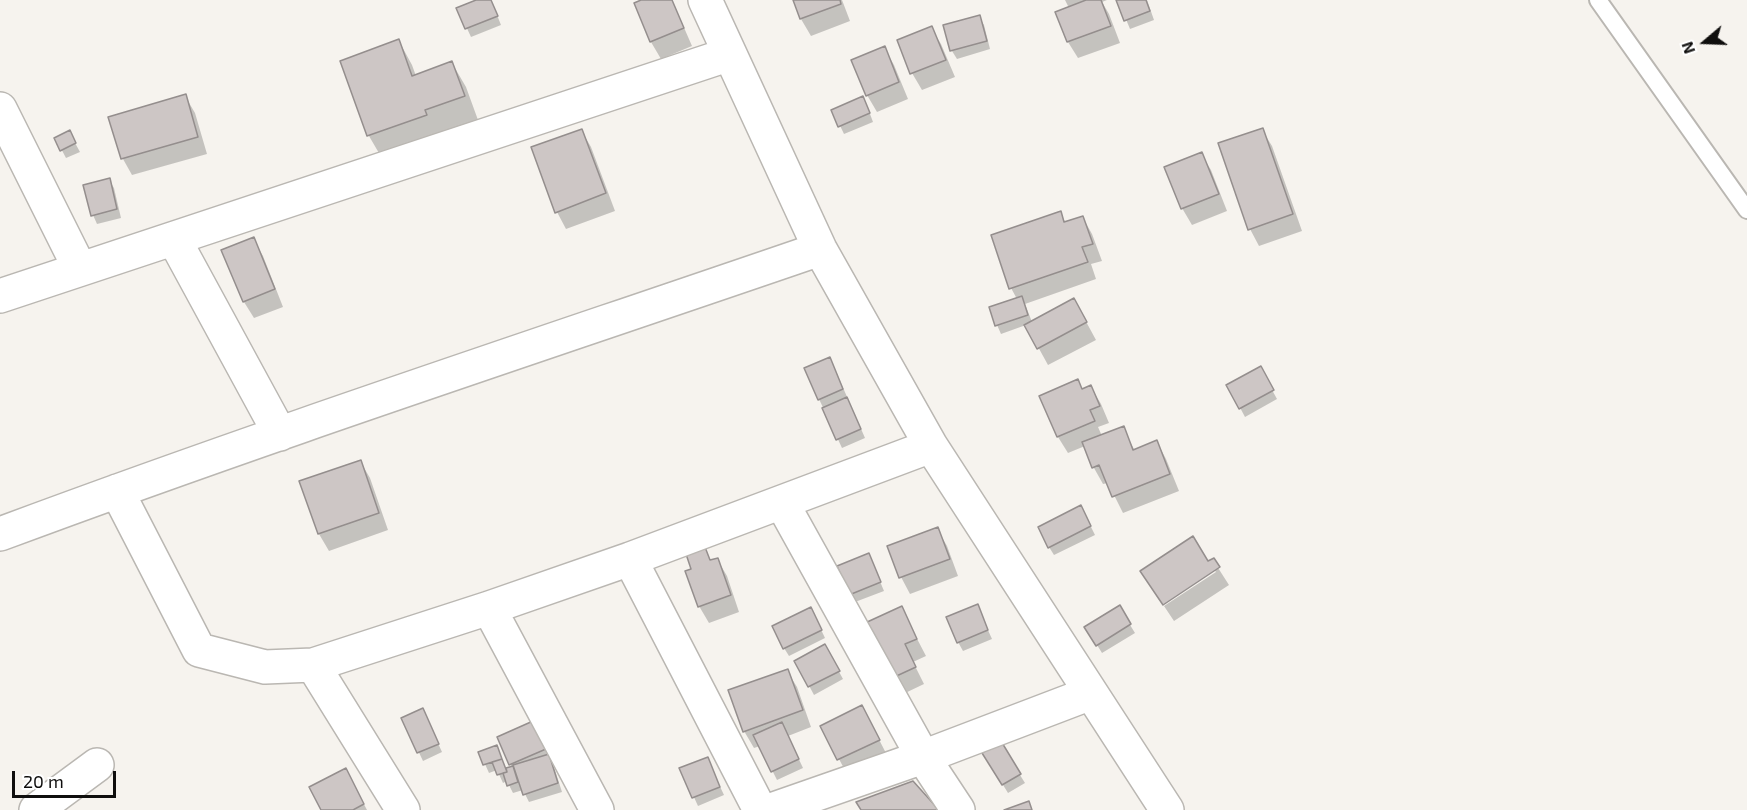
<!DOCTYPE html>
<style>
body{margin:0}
#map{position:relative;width:1747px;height:810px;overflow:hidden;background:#f6f3ee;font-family:"Exo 2",sans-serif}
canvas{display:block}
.north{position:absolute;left:1675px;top:12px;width:60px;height:60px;-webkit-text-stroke:4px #fff;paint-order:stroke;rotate:251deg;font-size:16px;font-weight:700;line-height:24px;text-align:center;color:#0f0e0d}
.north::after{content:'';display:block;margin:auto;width:21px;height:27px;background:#0f0e0d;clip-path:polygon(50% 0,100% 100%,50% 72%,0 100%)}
.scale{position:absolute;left:12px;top:771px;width:104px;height:27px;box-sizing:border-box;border:3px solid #0f0e0d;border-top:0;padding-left:8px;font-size:18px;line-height:21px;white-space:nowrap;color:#0f0e0d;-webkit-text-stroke:4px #fff;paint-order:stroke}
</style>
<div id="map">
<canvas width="1747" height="810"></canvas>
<div class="north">N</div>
<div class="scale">20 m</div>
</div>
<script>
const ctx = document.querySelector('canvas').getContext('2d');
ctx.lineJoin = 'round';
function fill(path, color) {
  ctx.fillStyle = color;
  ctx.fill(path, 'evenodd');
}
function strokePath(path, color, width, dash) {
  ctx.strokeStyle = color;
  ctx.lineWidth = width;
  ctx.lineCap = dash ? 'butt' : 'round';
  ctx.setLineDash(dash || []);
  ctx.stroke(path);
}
const shadow = new Path2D(`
 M480,0h11l10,25 -30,12 -13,-28z
 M645,0h27l20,46 -31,13 -10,-17 -15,-38z
 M794,0h48l8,21 -39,15 -10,-17z
 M1065,0h42l-5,2 7,12 11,29 -42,15 -10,-16 -11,-29 12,-5z
 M1118,0h29l7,20 -24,9z
 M979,17l5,8 6,24 -33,10 -5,-8 -7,-25z
 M931,28l10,16 14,33 -33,13 -10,-17 -13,-32z
 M399,41l13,24 4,11 36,-13 14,24 12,33 -95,40 -14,-24 -27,-74z
 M884,48l10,17 14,34 -31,13 -10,-17z
 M185,96l10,17 12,41 -75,21 -9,-16 -13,-41z
 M867,106l6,16 -29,12 -11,-23z
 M581,130l10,17 24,64 -49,18 -9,-17z
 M1262,130l10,16 30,85 -43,15 -9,-17z
 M56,139l18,2 6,11 -14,6z
 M1201,154l10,16 16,41 -35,14 -10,-17z
 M109,180l5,8 7,30 -24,6 -4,-9z
 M1060,213l6,10 17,-5 9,16 10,27 -11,3 5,15 -71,25 7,18 51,-6 13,24 -48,25 -22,-40 -25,9 -4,-9 20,-26 -6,-11z
 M253,239l10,17 20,51 -29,11 -10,-16z
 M834,367l31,71 -23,10 -23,-49z
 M1260,368l17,31 -32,18 -17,-32z
 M1078,381l5,9 8,-3 10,17 8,19 -11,4 4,9 21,-8 12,23 22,-9 9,17 13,32 -56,22 -15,-30 -5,1 -9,-16 -9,-22 -17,7 -10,-16z
 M360,461l10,17 18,52 -59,21 -10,-17 -18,-52z
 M1085,515l10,20 -41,20 -5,-8z
 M937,529l10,17 11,30 -48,18 -9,-17z
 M704,549l7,12 6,-2 10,17 12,36 -30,11 -10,-17 -6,-36z
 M869,555l15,36 -29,11 -5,-8z
 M1213,560l16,25 -55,36 -10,-15 52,-34 -8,-9z
 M977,606l15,33 -29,12 -5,-9z
 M1119,607l16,26 -33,20 -16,-26z
 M901,608l25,48 -13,6 11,22 -23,11 -9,-17z
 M815,617l10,21 -36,18 -5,-8z
 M825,646l18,33 -29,16 -18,-34z
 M787,671l10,16 14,40 -23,9 15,32 -26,12 -17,-34 -6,2 -10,-17z
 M403,719h24l15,33 -19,9z
 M871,724l17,33 -40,19 -26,-49z
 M537,731l16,33 9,28 -33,10 -6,-12 -10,3 -6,-12 -4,2 -6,-13 -8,3 -9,-20 16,-6 10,23 6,-2 -13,-30z
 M1000,743l25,40 -17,10 -24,-39z
 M707,759l17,36 -26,11 -17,-37z
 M355,787l12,23h-45z`);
const building = new Path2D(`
 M476,0h15l7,16 -33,13 -9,-21z
 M641,0h31l12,28 -34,14 -16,-39z
 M793,0h47l1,4 -41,15z
 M1086,0h15l10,26 -44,16 -12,-30z
 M1116,0h30l4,11 -26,10z
 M980,15l7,26 -37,10 -7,-26z
 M932,26l14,34 -36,14 -13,-34z
 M399,39l13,37 40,-15 13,35 -40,14 2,5 -60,21 -27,-75z
 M885,46l14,36 -33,14 -15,-36z
 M186,94l12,43 -77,22 -13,-42z
 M863,96l7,17 -32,14 -7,-17z
 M1263,128l30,86 -45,16 -30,-87z
 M582,129l24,64 -51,20 -24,-66z
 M70,130l6,13 -16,8 -6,-13z
 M1202,152l17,42 -38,15 -17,-42z
 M110,178l7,31 -26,7 -8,-31z
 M1061,211l3,11 19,-6 10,28 -11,3 6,15 -79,27 -18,-54z
 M254,237l21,52 -32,13 -22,-52z
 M1022,296l6,19 -33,11 -6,-19z
 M1074,298l13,24 -50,27 -13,-24z
 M830,357l13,32 -25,11 -14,-32z
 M1261,366l13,24 -35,19 -13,-24z
 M1078,379l4,10 9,-4 9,21 -10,4 5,11 -38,16 -18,-41z
 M847,397l14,32 -25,11 -14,-32z
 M1124,426l9,24 24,-10 13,34 -58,23 -13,-32 -7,3 -10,-26z
 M361,460l18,53 -61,21 -19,-53z
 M1081,505l10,21 -43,22 -10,-21z
 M938,527l12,32 -51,19 -12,-32z
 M1193,536l15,25 6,-3 6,9 -57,38 -23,-34z
 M705,547l5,13 8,-2 13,37 -33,12 -13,-36 6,-2 -5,-15z
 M869,553l12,29 -32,13 -12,-29z
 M978,604l10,26 -31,13 -11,-26z
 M1120,605l11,19 -35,22 -12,-19z
 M902,606l15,33 -12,5 11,23 -26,12 -25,-56z
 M811,607l11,23 -39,19 -11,-23z
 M825,644l15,27 -32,16 -14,-26z
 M788,669l15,41 -60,22 -15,-42z
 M862,705l18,35 -43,20 -17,-34z
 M423,708l16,36 -22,9 -16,-35z
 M533,721l13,28 -37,16 -12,-28z
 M782,722l17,37 -28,13 -18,-37z
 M1001,741l20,33 -19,11 -20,-32z
 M497,745l5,14 -19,6 -5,-13z
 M549,754l9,29 -35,12 -10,-30z
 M708,757l12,30 -28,11 -13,-30z
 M502,759l5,13 -10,3 -5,-13z
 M513,766l5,16 -11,4 -4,-13 4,-1 -1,-4z
 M346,768l18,36 -11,6h-32l-12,-23z
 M913,781l26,29h-78l-5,-8z
 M1029,801l3,9h-28z`);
const lane = new Path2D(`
 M1598,0l149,210`);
const street = new Path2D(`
 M705,0l115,249 111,197 236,364
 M0,109l80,160
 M174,239l106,195
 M0,296l730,-242
 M117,491l82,159 66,17 48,-2 176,-57 141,-49 301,-113
 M782,503l141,254 35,53
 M0,534c271,-101 546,-191 820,-285
 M630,559l130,251
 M489,608l108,202
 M313,665l90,145
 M36,810l61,-45
 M771,810l152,-53 168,-64`);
fill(shadow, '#0003');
fill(building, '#cdc6c5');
strokePath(building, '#948e8d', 1.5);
strokePath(lane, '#bab7b2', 20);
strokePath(street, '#bab7b2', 36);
strokePath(lane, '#fff', 16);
strokePath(street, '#fff', 33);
</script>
